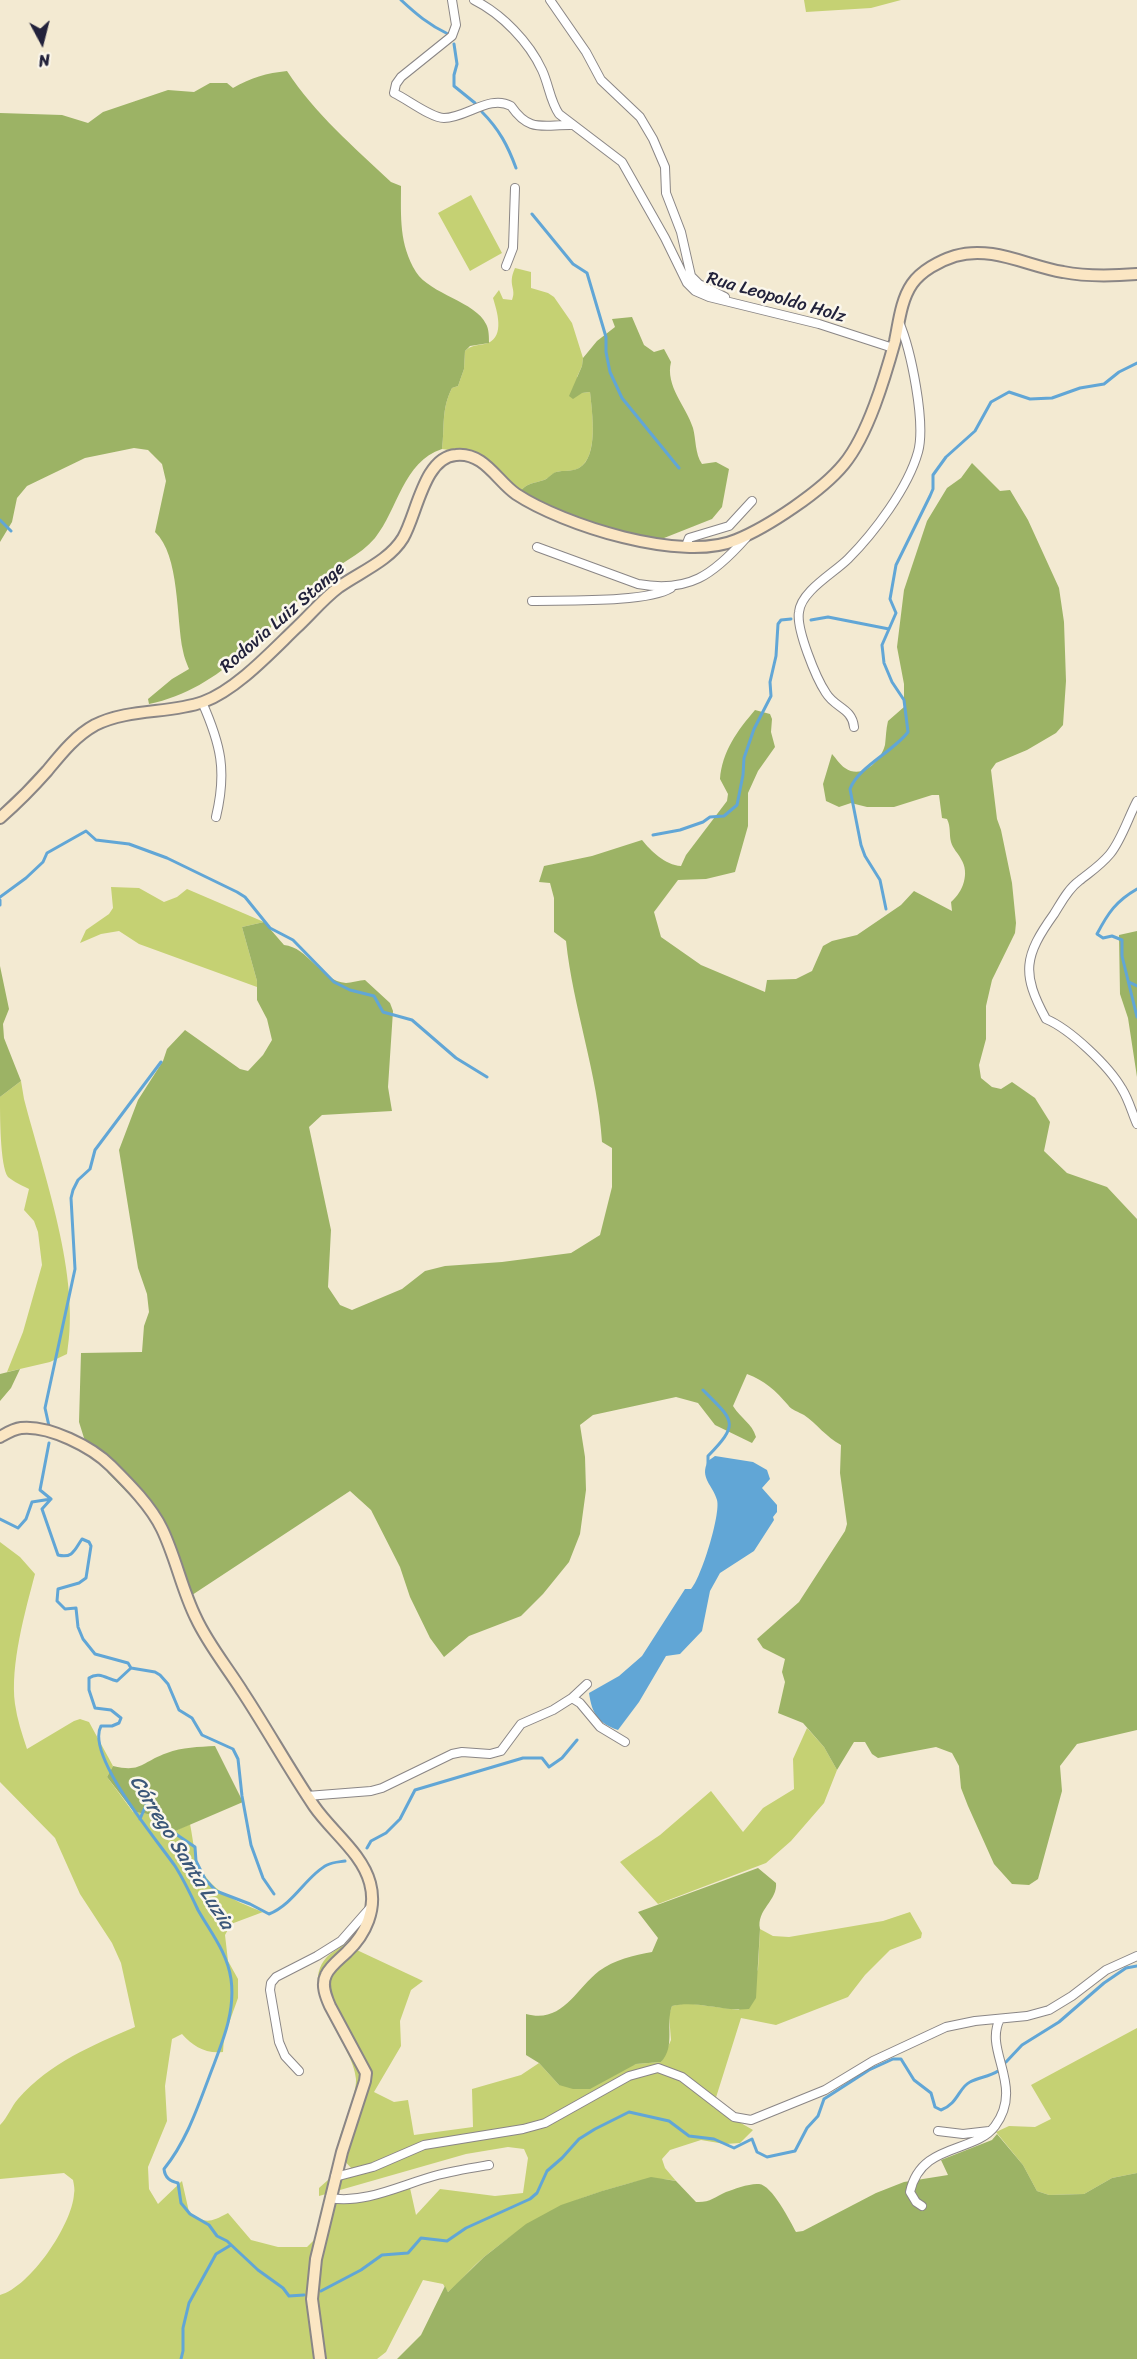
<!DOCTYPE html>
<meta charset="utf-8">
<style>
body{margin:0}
#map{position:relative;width:1137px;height:2359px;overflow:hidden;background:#f3ead2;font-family:Sriracha,sans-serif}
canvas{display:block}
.north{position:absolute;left:12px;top:12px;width:60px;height:60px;-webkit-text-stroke:4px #fbf7ec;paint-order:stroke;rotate:173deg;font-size:16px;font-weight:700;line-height:24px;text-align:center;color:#22223b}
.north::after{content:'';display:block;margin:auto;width:21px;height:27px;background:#22223b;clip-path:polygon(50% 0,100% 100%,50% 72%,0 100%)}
</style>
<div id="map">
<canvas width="1137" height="2359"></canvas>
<div class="north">N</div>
</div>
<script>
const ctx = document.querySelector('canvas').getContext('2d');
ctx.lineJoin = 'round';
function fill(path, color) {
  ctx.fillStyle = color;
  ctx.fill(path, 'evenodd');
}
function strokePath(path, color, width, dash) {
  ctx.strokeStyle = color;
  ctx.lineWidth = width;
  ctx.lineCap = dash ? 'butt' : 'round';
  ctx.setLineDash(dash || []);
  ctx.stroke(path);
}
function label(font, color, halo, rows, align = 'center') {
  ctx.font = font + ' Sriracha,sans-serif';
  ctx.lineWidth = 5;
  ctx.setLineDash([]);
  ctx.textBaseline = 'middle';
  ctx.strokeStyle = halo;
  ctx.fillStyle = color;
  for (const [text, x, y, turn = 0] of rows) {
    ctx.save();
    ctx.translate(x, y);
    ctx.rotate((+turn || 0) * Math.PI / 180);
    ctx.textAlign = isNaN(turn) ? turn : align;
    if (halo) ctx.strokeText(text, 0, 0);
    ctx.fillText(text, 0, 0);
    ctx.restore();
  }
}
const green = new Path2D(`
 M804,0h97l-30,8 -65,4z
 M471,195l31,58 -32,18 -32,-58z
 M515,268l16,4v16l17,5 6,4 18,26 11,35 -1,8 -5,11 5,16 8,-1c2,19 9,65 -11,76 -7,4 -15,2 -23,4 -4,2 -7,6 -12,8 -9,3 -18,3 -24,12l-54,-40 -24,-3c3,-24 -1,-39 10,-61l6,-2 6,-17 1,-18c7,-7 14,-5 23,-8 17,-7 9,-32 5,-45l6,-8 4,9 9,1c5,-12 -5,-14 3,-32z
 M111,887l28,1 25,14 13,-5 10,-8 77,33 -22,5 15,54v6l-118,-43 -20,-13 -18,3 -21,9 6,-13 23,-16 4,-6z
 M21,1081l3,18c20,77 57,177 43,255l-17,8 -43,10 16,-40 19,-67 -4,-33 -4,-11 -10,-11 5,-21c-6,-3 -15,-7 -21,-12 -8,-11 -8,-62 -8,-80z
 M0,1542l20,15 15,17c-10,38 -25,91 -20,130 2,15 7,30 12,45l47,-28 6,-2 9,3 24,44 -6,11 26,35 21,3 4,11 8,9 24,-11c2,10 3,19 5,29 8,35 37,47 68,59l-32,12 -6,11 3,26 10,18v19l-14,39 -1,15c-18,2 -30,-6 -41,-18l-10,5 -7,47 2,35 -19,46 1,22 9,15 24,-23 7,31c17,12 20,11 39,1l23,27 27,7h29l13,-13 4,-28 86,-18 6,27 24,-26 55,7 28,-3 5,-35 -4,-9 -16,-2 -42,7 -147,42v-8l9,-8 24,-11c-4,-5 -12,-12 -14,-18 -3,-12 19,-52 18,-72 -2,-35 -59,-87 -30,-121 4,-5 13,-9 18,-14l79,37 -12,9 -11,31 1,25 -27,46 20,10 14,-2 6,35 59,-8 -1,-38 49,-14 18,-12 20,22 77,-21 25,-2 10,-22 -2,-25 3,-9 14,-3 53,7 19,-41 2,-40 13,7 16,1 94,-16 27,-9 12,21 -1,5 -31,12 -25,25 -17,22 -72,28 -35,-7 -28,89 40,23 -13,13 -15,1 -24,-4 -31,10 -8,9 3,9 11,13c-25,-5 -39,0 -63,7 -51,14 -88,36 -129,69 -13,11 -23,24 -36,35l-5,-8 -20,-4 -37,72 -9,7h-377v-64c30,-8 72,-70 74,-101 1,-4 0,-9 -1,-14l-9,-7 -64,6v-54c8,-8 11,-18 18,-26 33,-37 73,-53 117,-72l-14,-64 -9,-20 -32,-49 -25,-56 -55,-56z
 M807,1728l17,19 13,23 -13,33 -33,38 -25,22 -108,41 -38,-42 40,-27 51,-44 32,41 20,-24 31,-19 -1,-30z
 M1137,2028v145l-25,5 -28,16 -35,1 -12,-4 -14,-26 -27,-33 13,-6 26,1 16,-8 -20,-34z`);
const forest = new Path2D(`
 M287,71c28,43 67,76 104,111l10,4c0,31 -2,58 15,86 14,22 60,30 70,52 3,5 3,13 3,19l-19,3 -5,5 -1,18 -6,17 -6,2c-11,22 -7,37 -10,61 -39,13 -44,60 -67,89 -15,18 -38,26 -55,42 -53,47 -97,109 -171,124l-1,-5 24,-20 17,-10c-2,-5 -5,-12 -6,-18 -7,-32 -3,-96 -28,-119l11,-51 -4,-17 -14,-14 -14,-2 -49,10 -58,28 -10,12 -5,24 -12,20v-429l62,2 26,8 15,-11 65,-22 26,2 16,-9h17l6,5c17,-10 34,-15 54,-17z
 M632,317l12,28 10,7 10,-3 7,13c-6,24 15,44 22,66 3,11 2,26 9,36l14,-2 13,7 -7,38 -10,12 -53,21 -54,-13 -48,-16 -37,-19c6,-9 15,-9 24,-12 5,-2 7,-6 12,-8 8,-2 15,0 23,-4 20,-11 13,-56 11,-76l-8,1 -9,6 -4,-3 13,-30 1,-8 14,-17 18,-14 -3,-8z
 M972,463l28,28 10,-1 18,30 31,68 5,34 2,59 -3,44 -7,8 -29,17 -31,13 -5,7 6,49 4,11 11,53 4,40 -1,10 -23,47 -6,26v33l-7,26 2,13 11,9 9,2 11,-7 23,16 15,24 -6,29 23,22 40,14 30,32v511l-60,14 -17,22 2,25 -24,88 -9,6 -17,-1 -18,-20 -26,-58 -7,-18 -2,-22 -7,-13 -16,-6 -58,11 -6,-4 -7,-12h-11l-17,28 -13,-23 -21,-24 -25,-10 7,-31 -3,-10 3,-13 -22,-11 -6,-9 42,-37 46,-71 2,-7 -7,-51 1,-28c-15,-8 -24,-21 -37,-30 -5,-3 -13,-5 -16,-10 -12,-14 -24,-25 -41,-31l-14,32c8,13 19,17 23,31l-4,6 -37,-18 -17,-22 -22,-6 -83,18 -13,10 5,32 1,33 -6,44 -11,28 -26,32 -22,22 -52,20 -25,21 -14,-19 -20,-41 -10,-30 -29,-57 -21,-19 -164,108 -16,-43 -20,-40 -42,-43 -24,-35 -5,-16 2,-69 61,-1 2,-26 5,-14 -2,-18 -9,-26 -19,-118 19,-50 25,-39 4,-12 18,-19 55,39 8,2 15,-16 9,-15 -5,-21 -10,-19v-19l-15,-54 22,-5 20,23c24,2 37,36 62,38 5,0 14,-3 19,-3l25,23 3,8 -5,76 4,24 -70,4 -13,12 22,103 -3,57 12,18 12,5 50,-21 23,-18 20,-5 57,-4 69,-9 29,-18 12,-48v-39l-10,-6c-4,-68 -29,-134 -36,-201l-12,-9v-34l-4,-15 -11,-1 5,-16 48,-10 50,-16c9,11 23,25 39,26l5,-11 41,-54 1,-7 -8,-15c2,-27 17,-48 35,-69l15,4 2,5 -1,13 4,15 -17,24 -10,22v33l-13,46 -29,7 -28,1 -24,32 7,25 40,28 64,27 2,-12 29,-1 16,-8 11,-25 9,-5 25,-6 44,-30 13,-14 38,20 -1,-9c12,-10 19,-29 10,-43 -3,-6 -8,-10 -10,-17 -2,-8 0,-15 -4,-23l-5,-1 -3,-23h-7l-38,12h-27l-16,-4 -12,4 -13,-6 -3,-17 9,-30c4,4 8,11 13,14 17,12 36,-7 40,-23 1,-8 1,-16 3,-24l16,-14v-23l-7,-37 7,-57 23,-69 20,-33 14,-10z
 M1137,931v146l-9,-59 -8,-24 -1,-59z
 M0,966l9,43 -6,15 1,14 17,43 -21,16z
 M20,1369l-9,19 -11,13v-27z
 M215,1746l28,56 -77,33 -8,-9 -4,-11 -20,-3 -27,-35 6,-11c29,7 28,-4 54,-13 15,-6 32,-6 48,-7z
 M758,1868l18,15c2,17 -20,27 -16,46l-4,69 -7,11c-26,3 -51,-9 -77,-3 -7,19 4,40 -11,56l-25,2 -46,25h-17l-14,-4 -20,-22 -13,-8v-41c36,10 49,-24 73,-43 15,-11 35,-16 53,-19l6,-14 -20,-26z
 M997,2134l26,31 14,26 12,4 35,-1 28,-16 25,-5v186h-740l24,-24 24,-49 3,6 36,-35 42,-33 35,-19 41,-14 49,-14 25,4 20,21c13,1 19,-5 30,-10 8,-3 24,-9 33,-8 13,1 31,37 37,48l7,-1 73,-38 28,-11 44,-7 -7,-15 51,-20z`);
const water = new Path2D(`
 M715,1456l38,6 14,8 3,9 -8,9 15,17v7l-4,5 1,3 -20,31 -34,22 -10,18 -8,40 -22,23 -14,2 -27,46 -21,28c-20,-7 -26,-16 -29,-37l30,-17 23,-20 43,-67h6c10,-10 30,-75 26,-89 -4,-15 -18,-22 -9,-39z`);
const stream = new Path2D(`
 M401,0c15,14 28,25 47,34
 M454,44l3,20 -3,11v11l21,17
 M482,112c17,17 26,34 34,56
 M532,214l41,50 14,9 19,64v15l4,20 12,26 57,70
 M0,520l11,11
 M811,620l17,-3 61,12
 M653,835l27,-5 23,-8 7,-5 14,-1 13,-11 6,-30 1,-17 10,-29 17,-33 -1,-14 6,-26 2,-32 3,-4 10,-1
 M1137,889c-21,12 -29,24 -40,45l6,4 9,-2 10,4v16l15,61
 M0,897l26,-19 17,-16 4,-9 39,-22 10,9 33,4 38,14 70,34 8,5 25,31 23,12 41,42 16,8 24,6 9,16 29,8 44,38 31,19
 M0,900v5
 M886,909l-6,-29 -15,-24 -4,-11 -11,-56c8,-22 44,-38 58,-57l-4,-32 -12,-18 -8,-19 -2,-18 14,-32 -6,-14 6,-34 34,-69 3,-7v-14l13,-18 29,-26 16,-29 18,-10 21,7 22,-1 28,-10 24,-4 15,-12 18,-9
 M1129,982l8,4
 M703,1390c31,31 37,33 5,66v8
 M49,1426l-4,-18 30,-139 -4,-71 2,-8 5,-10 12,-11 5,-19 66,-88
 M49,1443l-9,47 11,9
 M51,1499l-9,10 16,46c15,4 17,-6 24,-16l7,3 2,4 -5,32 -7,5 -21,6 -1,12 8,8 11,-1 2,19 5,12 12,15 33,9 3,5
 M0,1519l18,9 8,-9 6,-17 19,-3
 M131,1668l-14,13c-10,-2 -18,-10 -28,-3v12l6,18 16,2 10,8 -2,5 -7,3h-11c-16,29 56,114 74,140 9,14 16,29 23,44 13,23 29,42 33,69 5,36 -11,68 -23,101 -12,32 -23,63 -44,89 1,9 6,12 14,14l3,20 9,11 19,11 8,11 10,5 31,29 25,18 6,8 15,-1
 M131,1668l24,4 5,3 8,9 11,26 13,8 10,17 31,14 5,10 4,37 9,49 12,33 11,16
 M140,1819l6,-14h9l3,4 3,15 34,23 1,14 9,18 11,12 34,13 19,10c25,-10 38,-39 58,-49 6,-3 12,-3 18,-4
 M367,1848l4,-7 15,-8 14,-14 15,-29 108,-32h19l7,9 13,-9 15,-18
 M1006,2062l16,-17 37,-23 45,-39 22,-15 11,-2
 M321,2291l40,-21 21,-15 26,-2 13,-15 26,3 19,-13 64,-29 7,-6 10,-22 15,-13 17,-19 16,-10 34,-17 40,9 20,15 25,3 20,9 18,-9 5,13 10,5 28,-6 12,-23 11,-12 6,-17 45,-29 24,-11h8l13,21 17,13 4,14 6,3c17,-6 18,-23 29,-28 9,-5 19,-5 28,-11
 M181,2359l2,-8v-23l6,-25 27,-49 15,-9`);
const street = new Path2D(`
 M452,0l4,25 -4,11 -51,41 -5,7 -2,9c13,6 37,25 50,25 22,0 46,-24 67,-12 18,26 30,19 59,19
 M474,0c28,14 55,42 68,70 7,15 8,31 17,44l63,48 43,76 22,45 8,8 14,6 110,27 74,24
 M550,0l36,52 15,28 39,37 13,22 12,28 1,26 15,39 10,44 8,8 26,13
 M506,266l7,-18 2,-60
 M686,546l3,-8 40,-12 23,-25
 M537,547l101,37c51,9 75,-9 108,-46
 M532,601c32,-1 114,2 139,-13
 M202,702c19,43 25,69 14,115
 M854,727c-2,-19 -19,-19 -28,-34 -10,-15 -30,-64 -27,-81 2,-21 35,-39 49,-53 26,-26 60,-71 70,-107 8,-29 -7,-102 -19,-130
 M1137,801c-9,17 -15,38 -27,53 -10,12 -20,18 -31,27 -11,8 -18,22 -25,33 -30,42 -33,59 -8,105 24,10 63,47 76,70 7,11 10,24 15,35
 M572,1698l8,5 20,24 25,15
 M307,1796l64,-5 11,-3 70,-34 10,-2 28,2 11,-3 20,-27 32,-14 19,-12 15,-14
 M299,2071l-14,-15 -6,-14 -9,-52 1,-7 5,-6 41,-21 24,-15 29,-33
 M938,2131l25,3 26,-3
 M335,2177l38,-10 51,-22 99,-16 22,-6 84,-47 29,-8 24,9 52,40 17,3 74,-30 48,-29 73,-34 29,-6 52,-5 22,-6 23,-14 34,-26 31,-14
 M330,2198c35,6 71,-13 104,-22 18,-5 37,-8 55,-11
 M922,2206l-6,-4 -6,-10c11,-50 64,-38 85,-66 30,-41 -12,-75 5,-107`);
const secondary = new Path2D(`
 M0,818c17,-15 32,-30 47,-47 14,-17 28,-35 48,-46 34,-17 74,-11 108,-23 33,-12 68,-50 93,-74 14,-13 27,-29 43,-41 21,-15 50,-26 64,-49 14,-24 21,-81 53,-83 28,-3 41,26 60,39 47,31 166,69 220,46 32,-13 86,-49 108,-76 24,-29 41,-87 51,-123 4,-19 6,-41 17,-57 9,-13 27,-23 43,-28 37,-11 72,10 108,16 25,5 49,4 74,2
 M0,1437c7,-4 13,-8 21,-9 28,-3 71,19 90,38 18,18 40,40 51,63 14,29 20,61 34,89 12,26 31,49 46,73 25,38 47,78 72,115 17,25 48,47 56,77 7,26 -4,51 -23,69 -7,7 -17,14 -21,23 -5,10 0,22 4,31l36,67 -1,8 -23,71 -26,107 -4,40 8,60`);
const streetNames = [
 ["Rua Leopoldo Holz",776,298,16],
 ["Rodovia Luiz Stange",283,618,-41]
];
const waterNames = [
 ["Córrego Santa Luzia",181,1853,58]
];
fill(green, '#c5d173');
fill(forest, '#9cb365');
fill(water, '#61a6d6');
strokePath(stream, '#61a6d6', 3);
strokePath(street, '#8a8686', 10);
strokePath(secondary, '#8a8686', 14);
strokePath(street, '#fff', 8);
strokePath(secondary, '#fbe6c3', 10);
label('18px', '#22223b', '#fbf7ec', streetNames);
label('italic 20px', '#3b5779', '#fbf7ec', waterNames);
</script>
